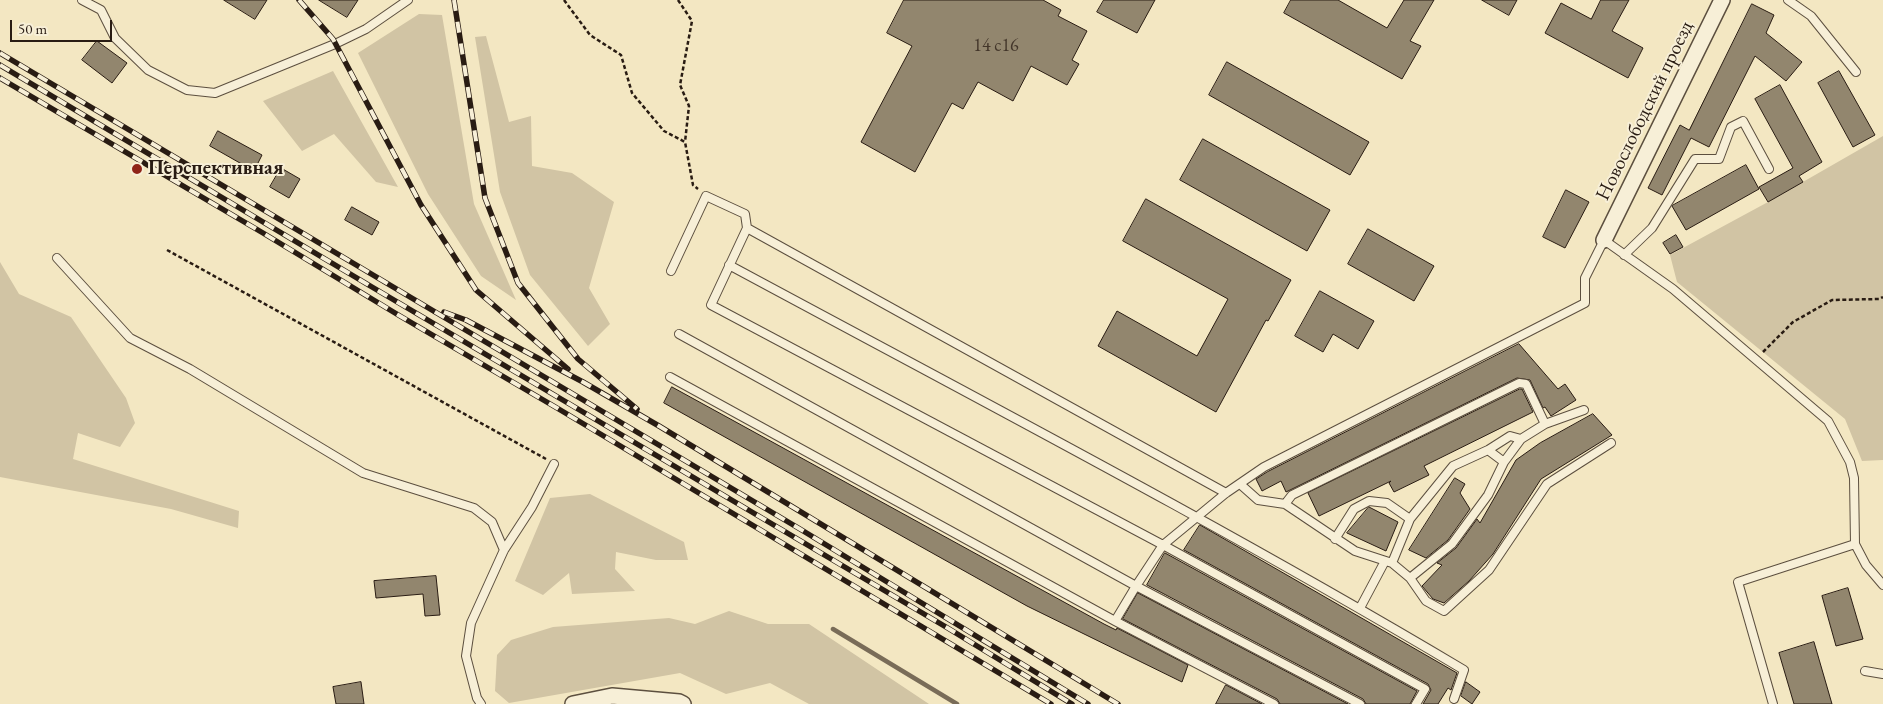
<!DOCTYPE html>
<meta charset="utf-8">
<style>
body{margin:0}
#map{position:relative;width:1883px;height:704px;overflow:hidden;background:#f3e7c2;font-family:"EB Garamond",serif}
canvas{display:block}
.scale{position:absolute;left:10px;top:20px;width:102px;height:22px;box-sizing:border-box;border:2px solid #291c13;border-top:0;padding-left:6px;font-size:15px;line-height:18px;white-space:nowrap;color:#291c13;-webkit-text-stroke:4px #f7efd7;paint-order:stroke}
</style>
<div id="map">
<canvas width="1883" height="704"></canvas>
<div class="scale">50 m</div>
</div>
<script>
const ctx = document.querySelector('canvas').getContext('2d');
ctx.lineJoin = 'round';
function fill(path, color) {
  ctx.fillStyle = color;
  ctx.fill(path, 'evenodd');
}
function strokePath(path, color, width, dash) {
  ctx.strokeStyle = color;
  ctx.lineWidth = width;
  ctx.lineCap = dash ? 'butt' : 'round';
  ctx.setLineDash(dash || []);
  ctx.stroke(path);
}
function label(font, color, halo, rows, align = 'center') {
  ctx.font = font + ' "EB Garamond",serif';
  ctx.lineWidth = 4;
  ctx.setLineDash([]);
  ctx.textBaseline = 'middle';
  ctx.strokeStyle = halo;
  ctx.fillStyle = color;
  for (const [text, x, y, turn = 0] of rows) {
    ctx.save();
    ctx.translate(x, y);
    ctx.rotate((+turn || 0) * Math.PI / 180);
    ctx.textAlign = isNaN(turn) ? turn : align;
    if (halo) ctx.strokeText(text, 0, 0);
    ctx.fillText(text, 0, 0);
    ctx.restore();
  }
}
const green = new Path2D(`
 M419,14l23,1 32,189 42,96 -35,-24 -53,-82 -70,-141z
 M486,36l23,86 22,-6 1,50 40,7 42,29 -25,86 21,36 -22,22 -58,-71 -30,-83 -25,-155z
 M333,71l65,116 -22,-5 -42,-48 -32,17 -39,-50z
 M1883,136v324l-21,1 -17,-42 -168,-137 -7,-27 98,-53z
 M0,262l19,32 52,23 55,81 9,25 -15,24 -42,-14 -5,26 166,52 -1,17 -67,-19 -171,-32z
 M590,494l94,48 4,18h-32l-40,-8 -1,17 20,22 -63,3 -3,-21 -26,22 -28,-14 35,-83z
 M729,611l39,13h41l120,80h-120l-39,-21 -44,11 -46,-21 -171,30 -14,-12 2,-36 14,-15 42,-13 116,-9 26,6z`);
const stream = new Path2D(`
 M833,629l124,75`);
const building = new Path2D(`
 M224,0h43l-12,19z
 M319,0h39l-11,17z
 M904,0h139l18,10 -3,6 29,15 -15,29 7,4 -12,21 -36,-19 -18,35 -35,-19 -15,27 -11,-6 -37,69 -54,-30 51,-96 -25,-13z
 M1104,0h51l-18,33 -40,-21z
 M1291,0h47l49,28 17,-28h30l-24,41 11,5 -19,33 -118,-66z
 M1482,0h35l-8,15z
 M1601,0h28l-17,31 31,17 -15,30 -83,-45 16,-30 30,16z
 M1752,4l22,11 -8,18 36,29 -16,19 -31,-25 -46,91 -18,-9 -29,57 -14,-7 32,-63 9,5z
 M97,41l30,22 -15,20 -30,-23z
 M1227,62l142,80 -19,33 -141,-80z
 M1839,71l36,64 -22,12 -35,-64z
 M1780,85l42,77 -23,14 4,6 -35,20 -9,-15 34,-19 -38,-69z
 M218,131l44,24 -8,16 -44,-25z
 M1203,139l127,71 -23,41 -127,-71z
 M1746,165l13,24 -73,41 -14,-24z
 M281,168l19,11 -11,19 -19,-11z
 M1566,190l23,12 -24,46 -22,-11z
 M1146,199l145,81 -23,41 -2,-1 -50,92 -118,-66 19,-35 80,45 31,-57 -105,-58z
 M352,207l27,15 -7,13 -27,-15z
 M1368,229l66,37 -20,35 -66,-37z
 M1676,235l7,12 -13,7 -7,-11z
 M1320,291l54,30 -16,28 -25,-15 -10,18 -28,-16z
 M1519,344l39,45 7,-5 11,16 -25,16 -6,-9 -2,1 -13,-28 -13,-2 -231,114 -5,-11 -19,10 -6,-12 11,-7z
 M672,387l432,237 12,6 1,-2 71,37 -6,17 -155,-76 -363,-203z
 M1520,389h2l11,23 -109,54 5,9 -35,17 -5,-9 2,-2 -72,35 -11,-23z
 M1593,414l19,21 -71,44 -48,75 -24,27 -25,22 -11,-4 -11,-13 20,-21 -5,-2 19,-15 21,-29 3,4 36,-63 24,-17z
 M1455,478l10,6 -5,9 10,16 -22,31 -22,18 -17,-8z
 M1369,507l29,15 -12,29 -39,-18z
 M1200,525l257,148 -6,17 -3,-2 -10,16h-15l8,-14 -3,-6 -244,-134z
 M1165,553l252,138 -7,13h-44l-3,-5 -216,-114z
 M436,576l4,39 -15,1 -2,-22 -47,4 -2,-17z
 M1848,588l15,51 -27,7 -14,-50z
 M1138,593l210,111h-68l-3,-5 -154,-80z
 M1814,642l18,62h-38l-15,-51z
 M361,682l3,22h-28l-3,-17z
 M1466,682l14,10 -8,12 -11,-8z
 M1226,685l36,19h-46z`);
const path = new Path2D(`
 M564,0l26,35 31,20 11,38 32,38 21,11 8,43 5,4
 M678,0l14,21 -12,64 9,21 -4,36
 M167,250l379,209
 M1763,352l30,-30 39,-22 47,-1 4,-2`);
const lane = new Path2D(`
 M82,0l19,10 14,28 33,32 39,20 28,3 120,-49 31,-15 42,-29
 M1788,0l23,16 45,56
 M1624,255l28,-27 43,-69h24l12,-32 12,-6 26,48
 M57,258l73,80 60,31 173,104 111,35 18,14 12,28
 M729,265c247,133 495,262 735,405l-10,29
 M671,271l35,-75 39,18 2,14
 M679,334l457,252 224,118
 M670,377l445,244 159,83
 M1488,450l16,12
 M1240,484l18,16 27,4 70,47 37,12 18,15 16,23 18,10 45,-41 58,-86 64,-41
 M1226,493l-479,-265 -36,77 452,240 262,144 -9,15
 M1285,504l7,-9 227,-112 7,1 19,40
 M1335,539l19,-30 15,-8 18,2 23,16
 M1392,563l18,-44 43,-53 35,-16 22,-14 11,3
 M1410,578l42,-34 36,-49 16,-33 17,-23 24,-15 39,-14
 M1360,608l25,-47
 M1115,621l21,-35 27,-41 63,-52 38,-26 321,-164v-25l19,-38 69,49 155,132 22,41 4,16 1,66 11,21 17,20
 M1865,671l18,3
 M481,704l-4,-6 -11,-42 5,-33 33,-73 28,-43 22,-43
 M1773,704l-35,-122 117,-38`);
const street = new Path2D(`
 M1604,240l118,-240
 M573,704l39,-8 67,6 4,2`);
const rail = new Path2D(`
 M299,0l34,39 88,166 55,85 92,79
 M454,0l31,198 33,85 60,76 59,50
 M0,53l800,476 288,175
 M0,65l372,222 574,340 126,77
 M0,78l263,155 137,83 157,92 494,296
 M444,312l22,8 117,62 76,44 459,278`);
const markers = [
 [137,169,6,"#8f2418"]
];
const numberNames = [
 ["14 с16",996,46]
];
const streetNames = [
 ["Новослободский проезд",1645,111,-64]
];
const poiNames = [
 ["Перспективная",148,169]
];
fill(green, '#d1c4a4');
strokePath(stream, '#796c58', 4.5);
fill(building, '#92866e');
strokePath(building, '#291c13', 1);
strokePath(lane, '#5c4f3f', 10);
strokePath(street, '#5c4f3f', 18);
strokePath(path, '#291c13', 2.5, [4, 2.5]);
strokePath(lane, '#f7efd7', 8);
strokePath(street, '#f7efd7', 15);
strokePath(rail, '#291c13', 5.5);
strokePath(rail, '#f7efd7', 4, [11]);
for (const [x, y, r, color] of markers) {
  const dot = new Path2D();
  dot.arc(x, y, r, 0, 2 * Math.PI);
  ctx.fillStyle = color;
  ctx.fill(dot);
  strokePath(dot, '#f7efd7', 2);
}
label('18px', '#43362a', null, numberNames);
label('20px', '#291c13', '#f7efd7', streetNames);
label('bold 20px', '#291c13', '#f7efd7', poiNames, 'left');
</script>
